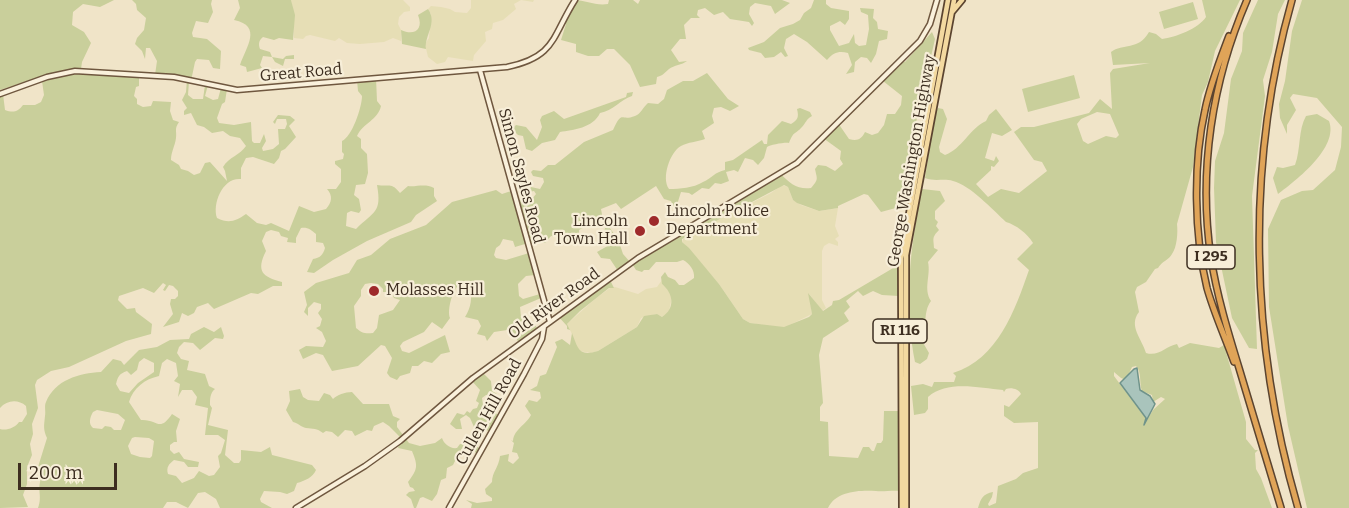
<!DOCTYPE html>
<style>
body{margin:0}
#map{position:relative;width:1349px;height:508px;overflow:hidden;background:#f0e4c8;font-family:Bitter,serif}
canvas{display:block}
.scale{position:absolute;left:18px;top:463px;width:99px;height:27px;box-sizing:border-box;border:3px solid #3d2e20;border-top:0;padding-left:8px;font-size:18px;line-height:21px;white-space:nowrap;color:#3d2e20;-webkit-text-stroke:4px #f7eed8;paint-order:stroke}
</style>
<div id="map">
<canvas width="1349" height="508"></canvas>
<div class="scale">200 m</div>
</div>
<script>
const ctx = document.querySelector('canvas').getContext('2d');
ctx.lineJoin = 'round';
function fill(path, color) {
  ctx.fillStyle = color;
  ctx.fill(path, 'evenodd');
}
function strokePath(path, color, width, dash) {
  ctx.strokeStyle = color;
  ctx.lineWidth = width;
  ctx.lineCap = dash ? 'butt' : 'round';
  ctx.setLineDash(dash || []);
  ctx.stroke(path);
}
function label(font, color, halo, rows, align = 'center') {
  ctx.font = font + ' Bitter,serif';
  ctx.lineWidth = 4.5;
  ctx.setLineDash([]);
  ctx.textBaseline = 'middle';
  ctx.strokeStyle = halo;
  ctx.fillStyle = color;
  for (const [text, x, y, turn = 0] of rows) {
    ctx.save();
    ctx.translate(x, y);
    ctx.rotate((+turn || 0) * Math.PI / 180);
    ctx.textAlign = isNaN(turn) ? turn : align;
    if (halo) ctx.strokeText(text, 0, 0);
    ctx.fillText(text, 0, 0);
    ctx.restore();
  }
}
const farmland = new Path2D(`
 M291,0h112l7,7v4l-6,1 -5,5 -1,7 3,6v11l-8,-3 -9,4 -24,2 -13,-1 -8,-5 -4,3 -25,-6 -4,1 -3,3 -9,-1v-23z
 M471,0h63l-1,2 -12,-2 -7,4 2,5 -13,11 -10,3 -1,6 -7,3 1,9 -12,14 -1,6 -25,-4 -3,5 -8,2 -9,-7 -3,-13 4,-6 2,-24 -3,-5 3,-3 10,1 9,2 5,3 12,1 4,-5z
 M782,185l6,2 5,13 8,5 18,6 19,-3 -3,18 4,10 -4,3 3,3v4l-9,-3 -5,3 -2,5v49l4,8 -4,3 -13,-17 3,20 -28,14 -34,-5 -7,-4 -24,-35 -37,-42 2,-5 87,-44z
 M662,280v4l6,4 4,9 -3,14 -3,4 -4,2 -6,-3 -15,4 -4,9 -39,24 -7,2 -12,-2 -3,-4 -3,-11 -6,-12 28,-25 15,-11 5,-1 23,7 8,-5 11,-2z`);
const green = new Path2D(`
 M0,0h114l-14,7 -17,-3 -10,8 -1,13 12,7 7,11 -9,19 -1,7 -36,6 -45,15z
 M132,0h80l-1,4 2,8 -5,11 -12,-2 -4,12 1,4 14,2 14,12 -1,18 -7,-1 -4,-8 -12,-1 -2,3 -4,19h-2l-1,14 5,4h10l2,-14h3l-3,11 8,4 5,-1 3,-11 6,1 -2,13 -3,2 -5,14 2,5 15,2 17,-3 1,19 2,2h6l4,-9 2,7 -4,7 1,3 10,-2 6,-5 -1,-15h7l2,-5 -1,-5h-9l-2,5 -2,-2 5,-7 12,1 5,4 -6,6 7,11 -11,12 -4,2 -2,7 -5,6 -21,-7 -7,1 -5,10v11c-18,-2 -29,24 -24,39 12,6 19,3 29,-4l11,9 9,2 5,-2 18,8 10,-25 15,6 12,-3c6,-7 7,-13 1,-20h9l5,-7v-13l-6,-5v-3l8,-2 1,-5 -2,-2v-11c10,-4 20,-34 20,-45l-4,-5 -1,-11 19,-2 1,23 4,5c-3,14 -18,17 -24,30l4,3v9l6,6 1,19 -3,11 -9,1 -2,10 5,4 2,11 -2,3 -8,-2 -4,2 -1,13 10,3c18,-18 26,-16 21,-44 13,2 14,-3 23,8l8,-7c9,1 17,-3 26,2v8l3,5 -21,14 -5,7 -44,19 -34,19 -19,13 -7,-1 6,-13c7,-1 10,-4 12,-11l-2,-5 -7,-1v-8c-5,-4 -8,-7 -15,-6l-5,10v5l-9,-1 1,-4 -7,-2 -2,-4 -8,-2 -5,2 -4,9 4,10c-10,20 -4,26 16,31v4h-9l-15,8 -7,-1 -37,16 -6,-6 -11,4 -3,6 -6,3 -6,-3 -3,9 -16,5 10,-13 -3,-10 1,-5h4l3,-3v-5l-5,-5 -4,-1 -4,6 -2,-1 3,-5 -3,-2 -9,10 -11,-5 -24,8 -1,4 9,9 8,-1 1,4 16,12 -1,10 -25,7 -57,26 -18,4 -14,9 -2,5 3,23 -6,16 1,10 -3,10 2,11 -5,12v17l-4,11 5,12 -28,1v-79c6,2 15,-1 19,-7h3l5,-8 -1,-8c-8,-7 -19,-6 -26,2v-313l3,-1 2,16c8,3 13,2 18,-5h12l6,-3 3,-7 -2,-14c32,-11 65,-7 97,-6v11l-3,1 -2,9 3,3v5l6,3 8,-1 2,-5 18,1 -1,9 3,9 6,2c-5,7 -2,9 -3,16 -1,8 -5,14 -5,22l8,5 2,4 7,2 6,4 6,-2 5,-10 5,-1 17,19 -2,-10 -2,-4c6,-10 17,-12 23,-21l-6,-8 -10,-2 -7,-5 -11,2 -8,-6 -7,-2 -6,-12 -7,2v-4l3,-3 -5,-8 4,-8 1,-12 -32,-5 2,-14 -7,-13h-4l-1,11 -3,-8 -7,-7 2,-6 7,-8 2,-12 -9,-8 -1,-6z
 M238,0h53l4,15 -2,25 -14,-2 -5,2 -11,-3c-4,3 -5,7 -3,12l10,3 2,5 11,2 3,-3 8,-1v4h-9l-2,7 -8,-4 -3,-5 -9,-1 -3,9 2,3 -15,4 -1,-5 -6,-2c6,-18 23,-39 -6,-45l6,-12z
 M574,0c12,0 21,6 34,4l1,-4h24l5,4 2,-4h142l8,3 -15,11 -4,-8 -16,-3 -5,4 -1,7 5,9 -2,3 -3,-4 -19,-3 -7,-7 -9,3 -9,-7 -7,2 -1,5 3,3h-9l-7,7 2,14h-6l-9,11 8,12 8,-1c-5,4 -13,4 -18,8 -5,4 -5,6 -12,8l-1,7 -16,3 -10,-22 -16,-16h-7l-8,7h-11l-12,-4v-8l-15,-4 5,-16 -3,-1z
 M814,0h12v4l5,4 18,3v8l-4,6 -5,-4 -10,5v4l9,16 10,-3 5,-9 1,9 4,3 7,-1 3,-16 -1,-14 -7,-3 -1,-4 14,1 -1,9 4,4 1,7 10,2 -1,8 -8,2 -3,13 -5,9 -4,-5 -6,-1 -6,5 -1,10 -8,2 6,-9 -4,-12c-9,-2 -14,-1 -21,7l-20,-18 -13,-8 -8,5 -2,9 4,8 -3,1 -4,-5 -7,5 -9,1 -4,-5 -12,-3 -1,-2 16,-6 16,-14 13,-4 7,-4 4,-7 7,-5z
 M1202,0h38l-25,51 -7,31 -6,13 -9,72 -16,57c1,9 0,23 -5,30 -3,6 -10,7 -14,14l-3,1 -9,13 -9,5 -2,5 4,20c-11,14 3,27 7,41 13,4 20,-7 31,-9l2,4 11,-5 29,5 5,-3 22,77v17l9,11h3l-3,3 1,16 5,9 11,30h-294c3,-10 5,-14 15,-16l-1,5 -4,7 1,2 7,-3 2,-17 18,-7 7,-6 15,-5v-46l-24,1 -10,-7v-11l5,2 12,-13c-2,-5 -10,-7 -15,-5l-2,3 -1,-2c-24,-2 -56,-10 -75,7v12l-3,4 -11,2 -3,-29 12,-2 9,3 2,-5h20l2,-6 -3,-3c45,-14 62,-63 76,-103l-12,-11 16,-16c-6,-10 -17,-18 -27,-21 -13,-12 -36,-37 -53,-41 -9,-3 -18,1 -28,-3l10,-65 3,-5 5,1 4,10 -8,28 1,5 5,3c17,-6 25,-27 41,-34l3,-6 7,-6 16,21 -10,6 -10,-3 -7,25 9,3 2,-5 3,5 -5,6 -3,-1v4l-15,14 12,13 13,-8 18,4 28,-22 -5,-9 -8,-2 -20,-28 7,-5h13l55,-14 11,-14 12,10 -2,-36 3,-4 37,-6 -37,2 -2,-13c12,-9 27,-1 38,-20l7,2 6,5c14,-2 36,-10 44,-22zM1097,112l13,2 9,21 -3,3 -10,-2 -18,8 -5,-3 -6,-17 4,-5zM1136,366c6,6 3,17 6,25l10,4 1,7 8,-5 4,2 -12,11 -6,10 -33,-44v-4l7,6 5,2 6,-13z
 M1258,0h27l-7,14 -6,38 -9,28 2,16 -13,100 5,153 -8,-1 -17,-30 -16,-76 -2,-54 1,-27 9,-28 7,-54 11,-28 1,-18z
 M1302,0h47v508h-42l-19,-82 -19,-119 -1,-78 13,-29 21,-9 11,-1 22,-20 6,-23 1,-20 -25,-29 -24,-4 -3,4 6,12 -9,15v9l-7,-16 -1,-14 6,-23 7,-50z
 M1193,2l5,17 -34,10 -5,-17z
 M428,9c10,14 -4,27 -2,40l-24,-5 -1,-14c13,6 23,0 17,-15z
 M932,32l3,7 -20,88 1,13 -13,66 -22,6 -13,-17 -4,-1 -26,12v2l-19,3 -22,-8 -4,-3 -5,-13 -4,-2 -102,54v3l7,6 30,36 24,35 7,4 34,4 25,-10 3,-3 -4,-21 15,18 9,-6 1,-4 6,-1 61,-36 -1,32 -17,-1 -9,-4 -10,5 -5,-5 -12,10 4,6 -6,6 5,8 -26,17 -4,17 4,48 -3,4v14l8,1 1,34 29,2 5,-11h6l3,4h2l3,-8h4l2,-3 1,-29h15l1,80c-8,-1 -17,1 -24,0 -17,-1 -40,0 -48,17h-357l1,-4 -6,-4 11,3 15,-2v-3l-6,-4 -1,-5 7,-7c0,-10 7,-15 8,-26l9,-2 -1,7 5,3 6,-6 -2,-5 -5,-1 2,-9 -3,-3 2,1c1,-12 13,-16 18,-26l-6,-9 4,-6 8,2 4,-4 -1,-6 -10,-2 7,-4 3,-10 6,-2 11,-27 -2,-5 7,-3 8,6 2,-12c6,15 6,24 26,18l39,-24 7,-11 13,-2 5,3c14,-9 11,-24 0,-33l-1,-7 4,-5 3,5 7,3 4,5h5l10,-7c1,-8 -5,-15 -11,-18l-6,2h-21l-7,8h-5l-2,2 -6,-2 -5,-8 45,-29 105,-59c8,9 17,16 30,14 8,-9 6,-9 4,-19l3,-4 8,1 9,5 8,-7 -3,-5 1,-8 -18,-13 15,-15 11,16c8,2 12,1 16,-7l7,3 6,-2 6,-8 3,-11h8l6,-9 1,-9 -19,-15 17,-15 2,-5 3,1z
 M707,73l21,26 11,7 -9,5 -9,-4 -7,1 -2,8 2,7 -12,8 3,8c-8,3 -17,3 -24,7 -11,6 -20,32 -12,43 11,0 24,-1 34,-7 9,-4 12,-10 22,-12v-8l8,-2 29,-20 2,4h3l1,-9 14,-14 9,3c7,-4 8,-7 6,-15l3,-1 10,4 2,4c-6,3 -6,7 -10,11 -7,8 -8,3 -13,16 -4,-1 -19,2 -22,4l-3,11 -6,7 -5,-5 -8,-2 -7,14 -4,-2 -8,2 3,9 -8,3 -6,-1 -6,6 -7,-1 -10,7 -3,-2 -8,-1 -6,19 -4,-10 -7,-2 -8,-13 -35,23 -5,-6 -15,6 2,11 -7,1 -17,9v6l-12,9 -3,-7 -13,-2 -6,7 -8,-2 -10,4 -2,-1 -10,3 -2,-6 -10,-2 -3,6 -4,3 -2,7 2,3 10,2 23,-7 6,22 -9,1 -8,8 1,12 4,3 17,-5 1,4 -21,9 1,10 12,6 5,6 -19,14 -4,-7 -8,-6 -13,2 -7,9 -2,-5 -8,-2 4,-8 -3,-6 -13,-3c6,-9 8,-21 4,-30 -3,-1 -7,-4 -10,-2 -7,5 -12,26 -9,33l-8,11 -10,-7 -8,10 -21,10 -3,4 2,5 7,2 36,-18 5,17 -9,2 -9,9 -8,-2 -6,5h-6l-2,7 -10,3 -3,4 -7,-3 -3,-4 5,-15 -7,-12 -4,-1 -23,21 -26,5 -9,-16 -7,-2 -13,6 -4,-9 7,-4 17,1 3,-6 -4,-9 -6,-4 4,-2 2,-7 -4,-6 3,-4v-5l-7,-2 -6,6v8l-4,-4 3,-7 -3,-13 12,-9 33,-10 8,-13 14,-5 19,-16 36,-14 26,-23 44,-12 6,4 9,-3 3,10 18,-2 4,-5 -2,-3 -5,1 2,-5 9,2 4,-7 -1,-4 -10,-2 -2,-4 2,-2 8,1 7,-6h7l29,-23 29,-12c10,-21 7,-8 22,-14 6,-2 8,-9 13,-13l10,1 6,-5 3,-9 16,-9h10zM371,283l7,1 5,5v3h7l4,6 6,2 -7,10 -14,5 -2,13 -4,5c-8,1 -11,0 -17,-5l-2,-22 7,-10v-6l4,-6z
 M1074,75l6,23 -52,14 -6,-23z
 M633,92l-1,4c-12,4 -19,15 -32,17 -7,15 -27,17 -40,19l-5,8 -13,3 -10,8 -6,-2 -3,-13 -5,-1 -6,-6 4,-4 10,2 11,13 5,-13 -2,-7 2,-4 12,-5 10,8 62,-22 1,-4z
 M1317,114l12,7c10,26 -32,59 -51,73l-5,-16 4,-11 6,1 12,-3c6,-16 3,-35 11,-49z
 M922,189l18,2 5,10 -10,10v8l3,3 -2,4 3,4c-8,8 -5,9 -5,18l4,2 -10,12c3,13 -5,27 3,39 -9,12 -3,28 -9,40l7,12 -2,6 -7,5 -5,-2c-9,-46 -7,-95 1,-140 2,-11 3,-22 6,-33z
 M609,227l9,12 5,15 7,8 -12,9 -8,-12 -9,-1 -4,-6 14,-8 -7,-10 1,-6z
 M609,278l5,10h-5l-29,23 -13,13 3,6 -3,-1v-3l-9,-10z
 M204,327l10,5 7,-5 3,9 -1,3 -8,-1 -15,12 -7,-7 -9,-1 -5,5 -2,6 4,6 8,2 -2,9 18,4 4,12 6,3c-5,4 -5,10 -5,16l2,3 -4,17 20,5 -3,25 9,8h5l2,-3v-10l20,2 9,-5 2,8 40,10 4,5c-3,7 -11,11 -19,13l-3,8 -7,3 -7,-2 -16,-1 -4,8 1,3 11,6h-52l-4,-9 -11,-7 -7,1 -10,15 -12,-6h-9l-4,6h-125c5,-13 -2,-18 4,-32l-4,-9 9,-29c-4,-9 -3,-12 -2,-22 1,-5 -1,-10 1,-14 9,-22 33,-29 55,-30l12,-13 8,2 3,4 15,-15 18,-3 13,-7 19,-1 2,-5zM144,358l10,5v9l-16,11 -9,10 -9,-2 -4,-7c2,-8 3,-10 11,-13l4,4 6,-5 2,-8zM167,359l9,4 2,13 -4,5 6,3 -2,13 4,-7h10l5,7 -2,8 13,3 -3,27h13l7,5 -4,13 -3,3 2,11 -6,8 -5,1 -10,-5 -5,7 -12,5 -6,-7 -8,-2c-2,-7 1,-10 6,-14l10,2 4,5h10l1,-5 -15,-3 -5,-7 -5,2 -4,-4v-5l4,-3h3l-1,-11 4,-12 -8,-5c-13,19 -14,5 -31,6l-12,-18c4,-14 16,-23 30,-26l3,-13zM97,410l21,4 7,6 -4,10h-7l-3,-3 -6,-1 -3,3 -9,-1c-5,-4 -3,-11 0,-16zM135,437l14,1 5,3 -2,15 -2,2 -10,-1 -9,-3 -3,-8 4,-8z
 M482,372l9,9 1,10 5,3 -5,2 -6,-1 -4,3 1,7 17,11 -10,16 -7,-4 -9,-1 -4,-9 -4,-3 -6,4 2,10h-6l-6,-5 7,-11 7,2 3,-4 3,2 3,-4 4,-1 2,-5 -3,-2 4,-11 -9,-10z
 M300,389l3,8 5,3 11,1 5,-8 6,2 3,4c4,-4 12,-7 19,-7l11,12h26l4,12 7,3 -3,3v5l12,16 11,3 15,-3 7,-5c2,6 8,11 15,10l3,-4 16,2 5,3 -3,5 -7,-4 -11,1 -7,14 -6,3 -1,10 -5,2 -4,14 -5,7 -9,-4 -3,1 -4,10h-2l-3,-9 -5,-4 3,-3 6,-1 -2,-3 -3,-1 -2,-5c10,-13 10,-16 4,-31l-14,-3 3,-10 -12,-12 -6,-4 -9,4 -2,5 -5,-1 -12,6 -3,-5 -7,-1 -7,7 -6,-5 -6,-1 -3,2c-6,-5 -10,-4 -17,-5 -5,-1 -8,-5 -13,-6l-7,-12 4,-9 -1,-10z`);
const water = new Path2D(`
 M1137,368l3,22 10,6 5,8 -11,21 2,-7 -26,-35 14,-14z`);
const secondary = new Path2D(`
 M480,70l70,252
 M0,94l47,-17 28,-6 99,6 63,13 270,-23c49,-10 45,-31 68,-67
 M296,508l69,-42 35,-25 73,-63 165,-120 159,-95 123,-122 10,-17 7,-24
 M449,508l75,-134 18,-35 2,-12`);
const primary = new Path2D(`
 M952,12l10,-12
 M902,508l-1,-250 47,-258
 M906,508v-253l48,-255`);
const highway = new Path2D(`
 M1247,0c-35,81 -49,171 -36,258 6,38 17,74 28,110 14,47 28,93 42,140
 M1292,0c-47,166 -42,343 6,508
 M1229,36c-9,24 -19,49 -24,74 -12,53 -11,125 2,178 7,25 18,49 27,74`);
const markers = [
 [654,221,6,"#9e2a2b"],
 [640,231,6,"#9e2a2b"],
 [374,291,6,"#9e2a2b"]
];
const shields = [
 [1211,257,48],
 [900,331,54]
];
const shieldNames = [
 ["I 295",1211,257],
 ["RI 116",900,331]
];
const streetNames = [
 ["Great Road",301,73,-5],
 ["George Washington Highway",912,161,-80],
 ["Simon Sayles Road",521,176,75],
 ["Old River Road",554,304,-36],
 ["Cullen Hill Road",489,412,-61]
];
const poiNames = [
 ["Lincoln Police",666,212],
 ["Department",666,230],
 ["Lincoln",628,222,"right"],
 ["Town Hall",628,240,"right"],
 ["Molasses Hill",386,291]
];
fill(farmland, '#e6deb5');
fill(green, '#c9cf9b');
fill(water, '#a9c4bc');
strokePath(water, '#6f938a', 1.5);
strokePath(secondary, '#6f573f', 7);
strokePath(primary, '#5b4430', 8);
strokePath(highway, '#5b4430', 8);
strokePath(secondary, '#faf1dc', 4);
strokePath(primary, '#f3d9a0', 4.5);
strokePath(highway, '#e0a458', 5);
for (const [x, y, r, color] of markers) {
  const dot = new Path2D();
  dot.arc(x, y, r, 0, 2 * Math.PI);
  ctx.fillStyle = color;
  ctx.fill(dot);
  strokePath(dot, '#f7eed8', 2);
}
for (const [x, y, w] of shields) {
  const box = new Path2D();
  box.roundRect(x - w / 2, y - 12, w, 24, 4.5);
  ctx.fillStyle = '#f7eed8';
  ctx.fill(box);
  strokePath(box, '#3d2e20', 1.5);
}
label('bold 15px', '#3d2e20', null, shieldNames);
label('16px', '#3d2e20', '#f7eed8', streetNames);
label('16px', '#3d2e20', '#f7eed8', poiNames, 'left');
</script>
